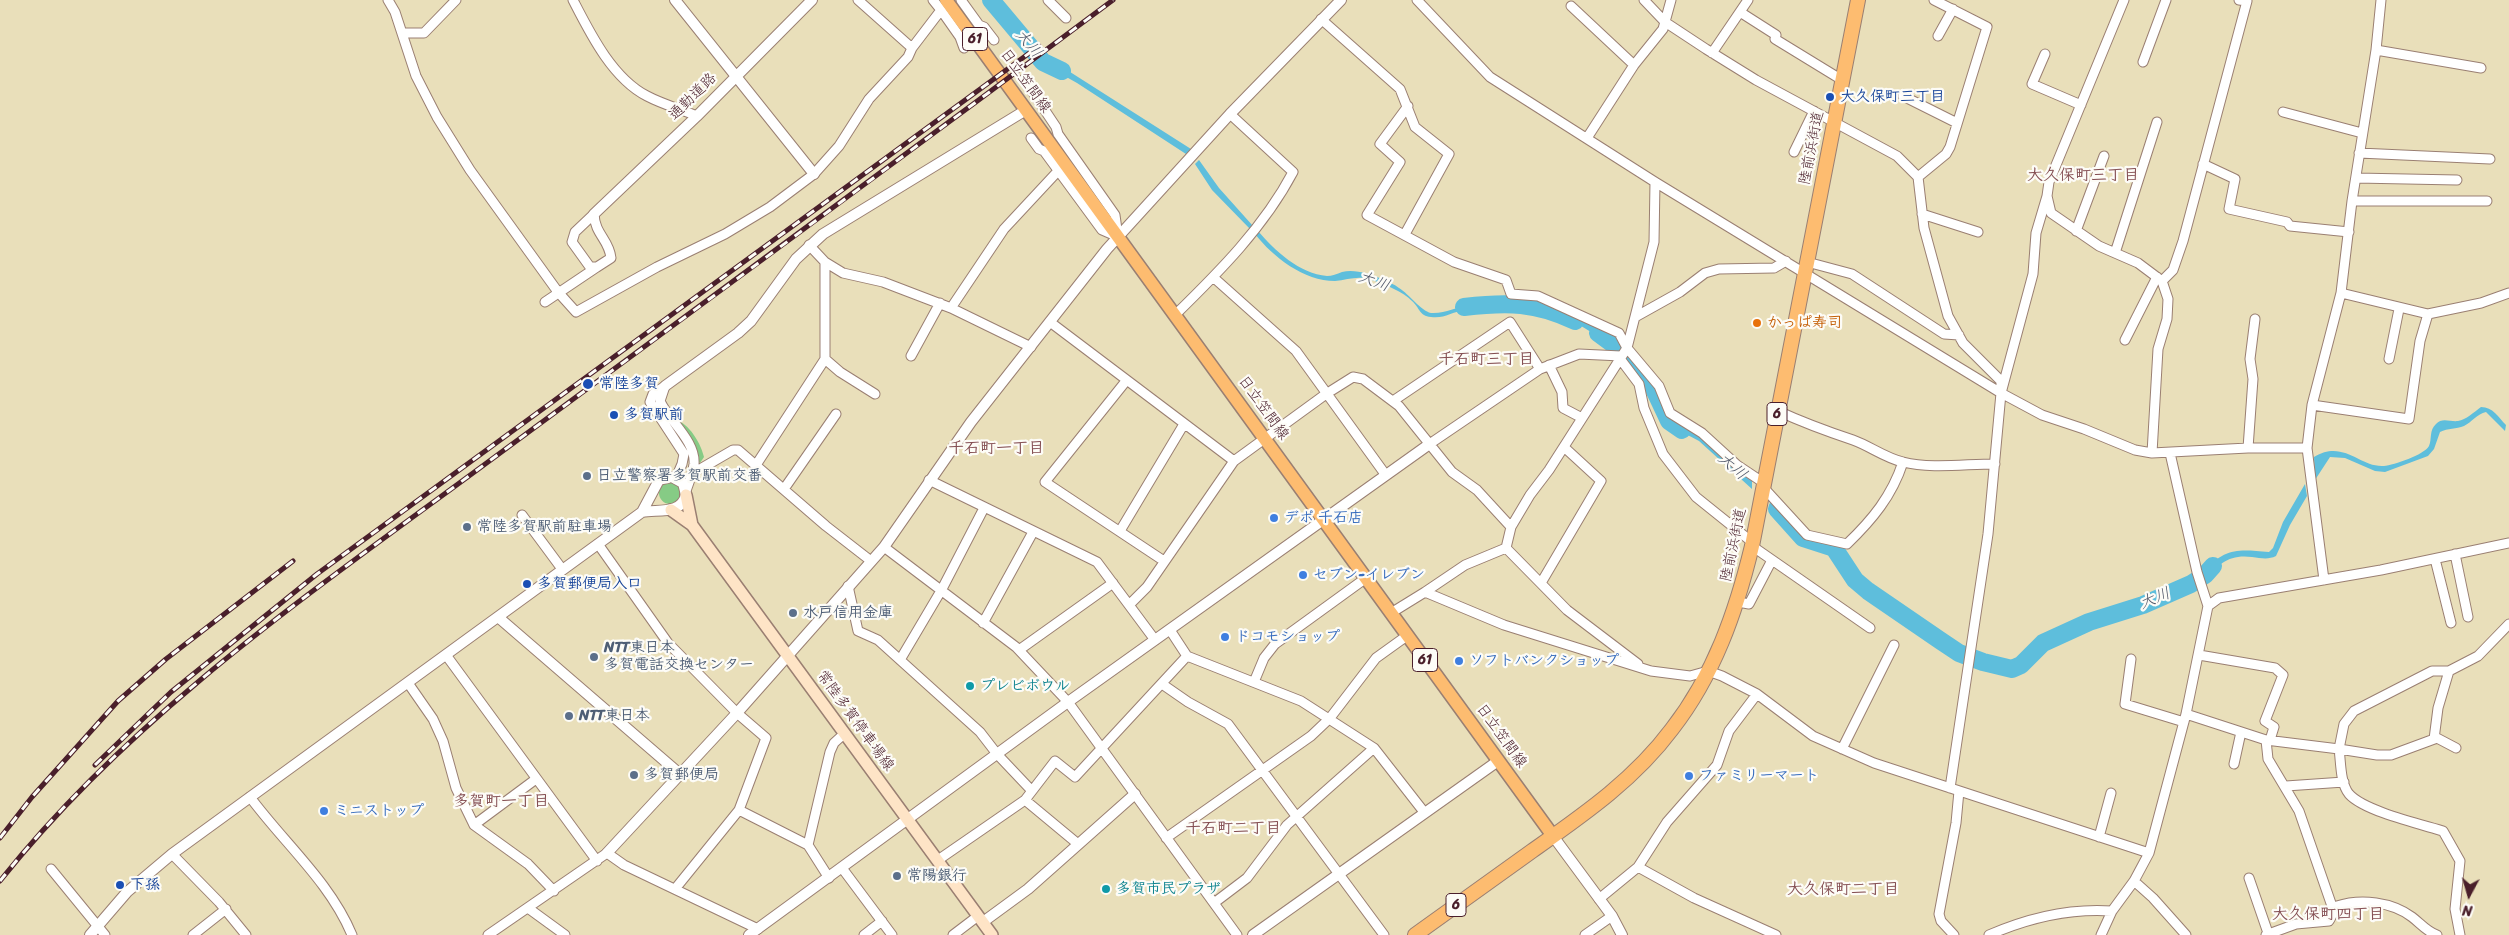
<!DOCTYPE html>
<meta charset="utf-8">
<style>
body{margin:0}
#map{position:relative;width:2509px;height:935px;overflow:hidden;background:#e9dfba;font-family:Sriracha,sans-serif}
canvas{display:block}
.north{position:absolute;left:2444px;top:870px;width:50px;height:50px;-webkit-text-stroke:4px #fdfcf7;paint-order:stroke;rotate:186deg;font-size:14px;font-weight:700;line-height:20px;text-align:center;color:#4a1f2b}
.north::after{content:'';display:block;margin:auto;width:18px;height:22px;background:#4a1f2b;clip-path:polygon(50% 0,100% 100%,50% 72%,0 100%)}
</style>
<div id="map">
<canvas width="2509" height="935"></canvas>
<div class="north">N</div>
</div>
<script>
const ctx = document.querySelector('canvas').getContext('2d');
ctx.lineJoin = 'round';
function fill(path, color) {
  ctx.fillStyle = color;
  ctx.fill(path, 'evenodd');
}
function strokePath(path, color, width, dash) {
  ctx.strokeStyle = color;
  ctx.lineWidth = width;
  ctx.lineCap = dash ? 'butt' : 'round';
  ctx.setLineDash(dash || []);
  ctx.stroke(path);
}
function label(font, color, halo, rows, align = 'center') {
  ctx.font = font + ' Sriracha,"Klee One",sans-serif';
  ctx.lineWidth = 4.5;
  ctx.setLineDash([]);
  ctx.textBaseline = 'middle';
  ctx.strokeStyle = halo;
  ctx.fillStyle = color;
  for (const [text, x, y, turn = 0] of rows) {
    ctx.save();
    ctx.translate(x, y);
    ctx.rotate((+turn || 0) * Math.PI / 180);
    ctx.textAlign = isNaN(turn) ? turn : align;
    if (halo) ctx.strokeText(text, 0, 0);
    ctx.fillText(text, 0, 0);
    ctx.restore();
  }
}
const green = new Path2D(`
 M679,421c12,6 22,23 25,36l-4,6 -4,-3v-11z
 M659 493a11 11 0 1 1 22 0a11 11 0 1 1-22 0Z`);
const water = new Path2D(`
 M990,0h7l22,31 16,13 -5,3 -15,-13z
 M1045,56l146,93 -5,5 -109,-71 -39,-22z
 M1199,160l20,28 34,38 -3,3 -38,-39 -17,-26z
 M1258,231c16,19 42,43 69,45 5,0 10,-2 15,-4 13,-3 28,2 40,7 6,3 12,5 17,9 10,6 22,23 32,25 14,1 25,-6 37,-8 51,-6 71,-7 118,17 12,7 25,12 34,24l-8,2 -4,-6c-34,-19 -69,-48 -111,-40 -11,2 -23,5 -33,8 -12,2 -20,9 -33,7 -12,-1 -11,-9 -19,-16 -8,-9 -28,-17 -40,-21 -14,-5 -24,0 -37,1 -31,0 -62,-24 -80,-47z
 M1627,355c13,15 37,34 33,55l4,6 39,21 49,43v9l-53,-48 -32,-17 -12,-20 2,-3 -5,-8 -5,-2 -22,-29z
 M2481,407c12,0 17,10 25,18l-1,6 -19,-19c-9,2 -14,10 -22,14 -8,3 -16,2 -24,6l-6,17 -6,7 -43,16 -10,-1 -30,-13 -15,-1 -15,23 -1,-23c30,-18 46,11 70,9 10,-1 40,-11 45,-20 3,-7 0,-16 7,-22 6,-7 14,-2 22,-3 8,-1 16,-9 23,-14z
 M2305,484l2,12 -17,29 -14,31c-8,4 -15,2 -24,1 -23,-3 -33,7 -48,23l-2,-8c24,-24 34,-23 67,-20l4,-4 10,-26z
 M1771,497l23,27 -4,4 -21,-21z`);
const river = new Path2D(`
 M991,0l52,62 19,9
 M1464,307c43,-5 72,-5 111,14
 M1598,333l19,14 21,26 15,14 16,34 13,9
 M1777,509l26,29 31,10 21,32 13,11 73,50 18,12 24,9 29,7 9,-4 22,-22 46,-21 54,-17 48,-21 14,-9 8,-9`);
const minor = new Path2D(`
 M388,0l7,12 21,64 21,41 33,53 88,122 18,20 81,-45 68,-33 45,-27 44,-33 25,-28 30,-47 39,-42 4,-9 29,-38 -8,-10
 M573,0c17,33 39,78 74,96 15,8 33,13 50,20
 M858,0l54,48
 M961,0l18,25 5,2 10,13
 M1048,0l18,18
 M1417,0l73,77 165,105 346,211 41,22 42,14 51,21 17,3 96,-5h59
 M1644,0l21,22 41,27 50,31 141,76 21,21 6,51 24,88 15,27 38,38v7
 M2124,0l-75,182 -2,14 4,17 48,33 39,17 24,18 6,18 -1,20 -9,30 -6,104
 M1571,6l63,59
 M941,10l19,27 4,11
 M1740,12l36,23 -1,4 67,41
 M1321,19l79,70 15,38 34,27 -44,80
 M403,33h21l32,-33
 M1938,36l15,-27
 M2376,50l105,18
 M1712,53l36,-53
 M2045,54l-13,30 49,21
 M2143,62l23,-62
 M1024,79l32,48 2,7 57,81 3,22 -16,-7 -58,-79 -5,-2 -8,-11
 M1903,96l54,27
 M1408,106l-28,38 20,18 -33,53 87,47 52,18 5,14 27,2 81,37 8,15 32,38 11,27 32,20 35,32 27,18
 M2283,112l79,21
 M1587,138l47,-73 29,-36 8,-29
 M1794,152l20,-41
 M2359,153l131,6
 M2203,164l32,15 -6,30 58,13 3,4 59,6
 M1918,177l28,-23 4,-7 37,-120 -53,-27
 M2356,178l101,2
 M2352,201h135
 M594,214c1,21 15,25 17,44l-14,9h-7l-18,-25 3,-10z
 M1922,214l56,18
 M2076,231l28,-75
 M809,245l16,17 18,11 40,9 68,26 80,39
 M2115,253l42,-131
 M825,262v97l15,13 35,22
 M1807,262l45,12 92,60 15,1
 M1213,277l83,74 89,123
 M2162,281l11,-11 10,-29 64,-240 -8,-1
 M2341,293l87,21 53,-11 28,-10
 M545,302l52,-35
 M951,308l53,-79 54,-58
 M1175,315c44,-43 89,-88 118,-143l-63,-58
 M1637,316l43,-24 25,-19 14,-4 55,-1 12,-7
 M1050,322l184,139
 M2125,340l32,-63
 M911,356l29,-53
 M2389,359l10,-50
 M1621,360l18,24 5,24 19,46 33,43 56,45
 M1549,365l13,27 1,16 19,10
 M1126,381l-81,101 119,79
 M665,386l-5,15c9,20 36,40 34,63 -1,9 -5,18 -8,27
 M665,386l-12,8 -3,8 34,52 -2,10 -6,14
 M1393,401l117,-79 30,47
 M2312,405l97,14 11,-78 8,-27
 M1778,411c26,12 48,20 75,29 17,6 32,18 50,22 28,7 62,2 92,2
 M1431,443l109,-74 39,-15 42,2
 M2248,448l5,-69 -3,-20 5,-40
 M2170,453l27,119 11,34
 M756,465l69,-106
 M693,471l9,-3 31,-18h5l88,76 45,35
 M929,480l168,82 58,78
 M1763,487l44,48 40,9c25,-24 45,-48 56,-82
 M784,489l52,-75
 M522,515l40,54
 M1120,531l64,-107
 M598,544l70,99 69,70 29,25 -27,72 -64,79
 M1752,546l118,82
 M884,547l132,100 52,55 169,233
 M1506,548l5,-21 19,-32 19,-25 78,-122 27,-106 1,-60
 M2455,554l13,63
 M2435,559l16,64
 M2324,580l-17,-132 5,-43 29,-112 11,-92 24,-151 5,-50
 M1541,583l60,-102 -37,-34
 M848,586l10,45 20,9 102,92 17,22 35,37
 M1425,592l40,-27 41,-17 61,62 71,54
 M1738,602l11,2 23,-44
 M1130,604l17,-17 87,-126 92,-67 27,-17 10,2 36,27 53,66 25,18 34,37
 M1391,613l34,-21 79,33 147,46 39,5 18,-5 14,5 35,18 56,42 61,27 275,90
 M983,623l50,-91
 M1170,630l17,26 114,45 73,47 50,64
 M1019,650l94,-67
 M446,655l151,206
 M2199,655l76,13 8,7 -18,46 9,6 -4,13
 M2131,659l-6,45 59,18
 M900,660l42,-71 42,-81
 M1254,682l10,-24 11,-14 91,-66
 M408,683l25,36 10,22 13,47 18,37 54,39 26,27
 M1162,684l26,18 40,22 156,211
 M2186,714l80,26 73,9c2,13 1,34 10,45 15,17 71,30 94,37l17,30 -5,48 5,26
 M2434,739l4,-31 11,-37
 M2266,740l2,19 31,52 35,101
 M2456,748l-19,-10 -46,17h-14l-38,-6 5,-25 10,-13 78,-40h17l29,-15 31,-32
 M1842,749l52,-104
 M2234,764l7,-32
 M2286,786l58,-4
 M1950,788l38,-254 13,-141 32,-119 3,-41 11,-37
 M250,797c34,46 80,85 102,138
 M739,810l69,35
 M474,825l62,-46
 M2099,837l12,-44
 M1166,838l145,-102 19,-18 46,-60 32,-23
 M1078,844l-53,-44 30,-39 20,16 112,-121
 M172,854l47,48 27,33
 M938,860l87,-60
 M1638,867l56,31 82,37
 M842,868l50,67
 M51,869l54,66
 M829,878l-21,-33 22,-93 4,-9 11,-10
 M2249,878l19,55
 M2134,881l19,17 33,37
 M1599,899l39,-32 29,-45 50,-57 12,-34 28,-37
 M1214,903l33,-25 40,-53 87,-77
 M528,908l37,27
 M193,935l33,-26
 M488,935l119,-82 17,12 134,64
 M864,935l18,-14
 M953,935l25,-19
 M1585,935l27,-19
 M1954,935l-13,-14 -2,-7 17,-91 3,-32
 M1989,935c39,-17 80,-27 123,-24
 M2101,935l11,-24 22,-30 15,-28 37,-139 22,-108 11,-8 162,-28 128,-27
 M2266,935l30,-11 33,-3 8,-15c24,-8 55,-4 75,11 8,6 15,15 25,18`);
const tertiary = new Path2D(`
 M675,0l139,174
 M594,214l103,-98 115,-116
 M665,386l73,-53 13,-12 45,-62 27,-25 203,-124
 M498,617l183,158
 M1553,836l59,80 10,19
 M607,853l130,-140 147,-166 87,-125 136,-173 123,-135 111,-114
 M983,922l45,-33 107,-95
 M90,935l37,-43 45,-38 470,-342 17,-32 13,-3 11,6 3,12c-5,20 -28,14 -44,17
 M749,935l319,-233 363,-259
 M1253,935l245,-174`);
const secondary = new Path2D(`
 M686,495l6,30
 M671,510l21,15 300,410`);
const primary = new Path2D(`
 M946,0l607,836`);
const trunk = new Path2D(`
 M1415,935c39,-28 78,-56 117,-84 51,-36 102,-71 140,-122 42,-54 64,-117 80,-183l106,-546`);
const rail = new Path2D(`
 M95,765l76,-73 146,-118 722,-528
 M0,838l32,-41 86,-96 48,-42 127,-98
 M0,881c136,-171 319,-294 492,-422 208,-153 415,-305 621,-459`);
const markers = [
 [1830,97,5,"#1a4fb4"],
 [1757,323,5,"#e8710a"],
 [588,384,6,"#1a4fb4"],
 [614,415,5,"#1a4fb4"],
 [587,476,5,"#5c6f8a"],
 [1274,518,5,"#3f7fe0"],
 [467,527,5,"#5c6f8a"],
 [1303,575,5,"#3f7fe0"],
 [527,584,5,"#1a4fb4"],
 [793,613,5,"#5c6f8a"],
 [1225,637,5,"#3f7fe0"],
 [594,657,5,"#5c6f8a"],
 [1459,661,5,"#3f7fe0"],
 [970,686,5,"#0f9aa8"],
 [569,716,5,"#5c6f8a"],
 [634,775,5,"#5c6f8a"],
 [1689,776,5,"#3f7fe0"],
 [324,811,5,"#3f7fe0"],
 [897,876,5,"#5c6f8a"],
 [120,885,5,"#1a4fb4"],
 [1106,889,5,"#0f9aa8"]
];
const shields = [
 [975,39,25],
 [1777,414,20],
 [1425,660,25],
 [1456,905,20]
];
const shieldNames = [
 ["61",975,39],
 ["6",1777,414],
 ["61",1425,660],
 ["6",1456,905]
];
const streetNames = [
 ["日立笠間線",1025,81,54],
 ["通勤道路",693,97,-45],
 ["陸前浜街道",1812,148,-79],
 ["日立笠間線",1263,408,54],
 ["陸前浜街道",1734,545,-78],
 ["常陸多賀停車場線",855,721,54],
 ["日立笠間線",1501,736,54]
];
const transitNames = [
 ["大久保町三丁目",1840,97],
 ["常陸多賀",599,384],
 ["多賀駅前",624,415],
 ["多賀郵便局入口",537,584],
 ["下孫",130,885]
];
const foodNames = [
 ["かっぱ寿司",1767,323]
];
const serviceNames = [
 ["日立警察署多賀駅前交番",597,476],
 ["常陸多賀駅前駐車場",477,527],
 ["水戸信用金庫",803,613],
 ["NTT東日本",604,648],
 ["多賀電話交換センター",604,665],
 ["NTT東日本",579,716],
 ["多賀郵便局",644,775],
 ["常陽銀行",907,876]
];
const shopNames = [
 ["デポ 千石店",1284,518],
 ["セブン-イレブン",1313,575],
 ["ドコモショップ",1235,637],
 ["ソフトバンクショップ",1469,661],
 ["ファミリーマート",1699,776],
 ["ミニストップ",334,811]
];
const cultureNames = [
 ["プレビボウル",980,686],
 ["多賀市民プラザ",1116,889]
];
const waterNames = [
 ["大川",1028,44,49],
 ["大川",1374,282,20],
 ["大川",1732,467,41],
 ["大川",2155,599,-22]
];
const neighbourhoodNames = [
 ["大久保町三丁目",2083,176],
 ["千石町三丁目",1486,360],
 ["千石町一丁目",996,449],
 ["多賀町一丁目",501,802],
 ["千石町二丁目",1233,829],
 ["大久保町二丁目",1843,890],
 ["大久保町四丁目",2328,915]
];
fill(green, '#86cb85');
fill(water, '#5ebedc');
strokePath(river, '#5ebedc', 18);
strokePath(minor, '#9a7f72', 11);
strokePath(tertiary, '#9a7f72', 12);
strokePath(secondary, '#9a7f72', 14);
strokePath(primary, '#9a7f72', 15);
strokePath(trunk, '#9a7f72', 16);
strokePath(minor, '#fff', 9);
strokePath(tertiary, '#fff', 10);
strokePath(secondary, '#fee4c6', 11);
strokePath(primary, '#fdbc70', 12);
strokePath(trunk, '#fdbc70', 14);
strokePath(rail, '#4a1f2b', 5);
strokePath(rail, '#fdfcf7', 3, [9]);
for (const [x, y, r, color] of markers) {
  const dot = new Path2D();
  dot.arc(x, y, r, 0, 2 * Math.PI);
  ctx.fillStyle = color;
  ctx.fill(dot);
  strokePath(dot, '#fdfcf7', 2);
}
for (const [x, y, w] of shields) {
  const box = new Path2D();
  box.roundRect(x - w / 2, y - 11.5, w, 23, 4);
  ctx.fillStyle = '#fdfcf7';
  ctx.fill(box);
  strokePath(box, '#4a1f2b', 1);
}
label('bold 14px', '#4a1f2b', null, shieldNames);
label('15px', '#4a1f2b', '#fdfcf7', streetNames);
label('bold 15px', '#164399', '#fdfcf7', transitNames, 'left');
label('bold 15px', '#c56008', '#fdfcf7', foodNames, 'left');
label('bold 15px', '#4e5e75', '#fdfcf7', serviceNames, 'left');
label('bold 15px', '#366cbe', '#fdfcf7', shopNames, 'left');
label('bold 15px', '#0d838f', '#fdfcf7', cultureNames, 'left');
label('italic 16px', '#515769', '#fdfcf7', waterNames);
label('bold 16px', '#844e52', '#fdfcf7', neighbourhoodNames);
</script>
